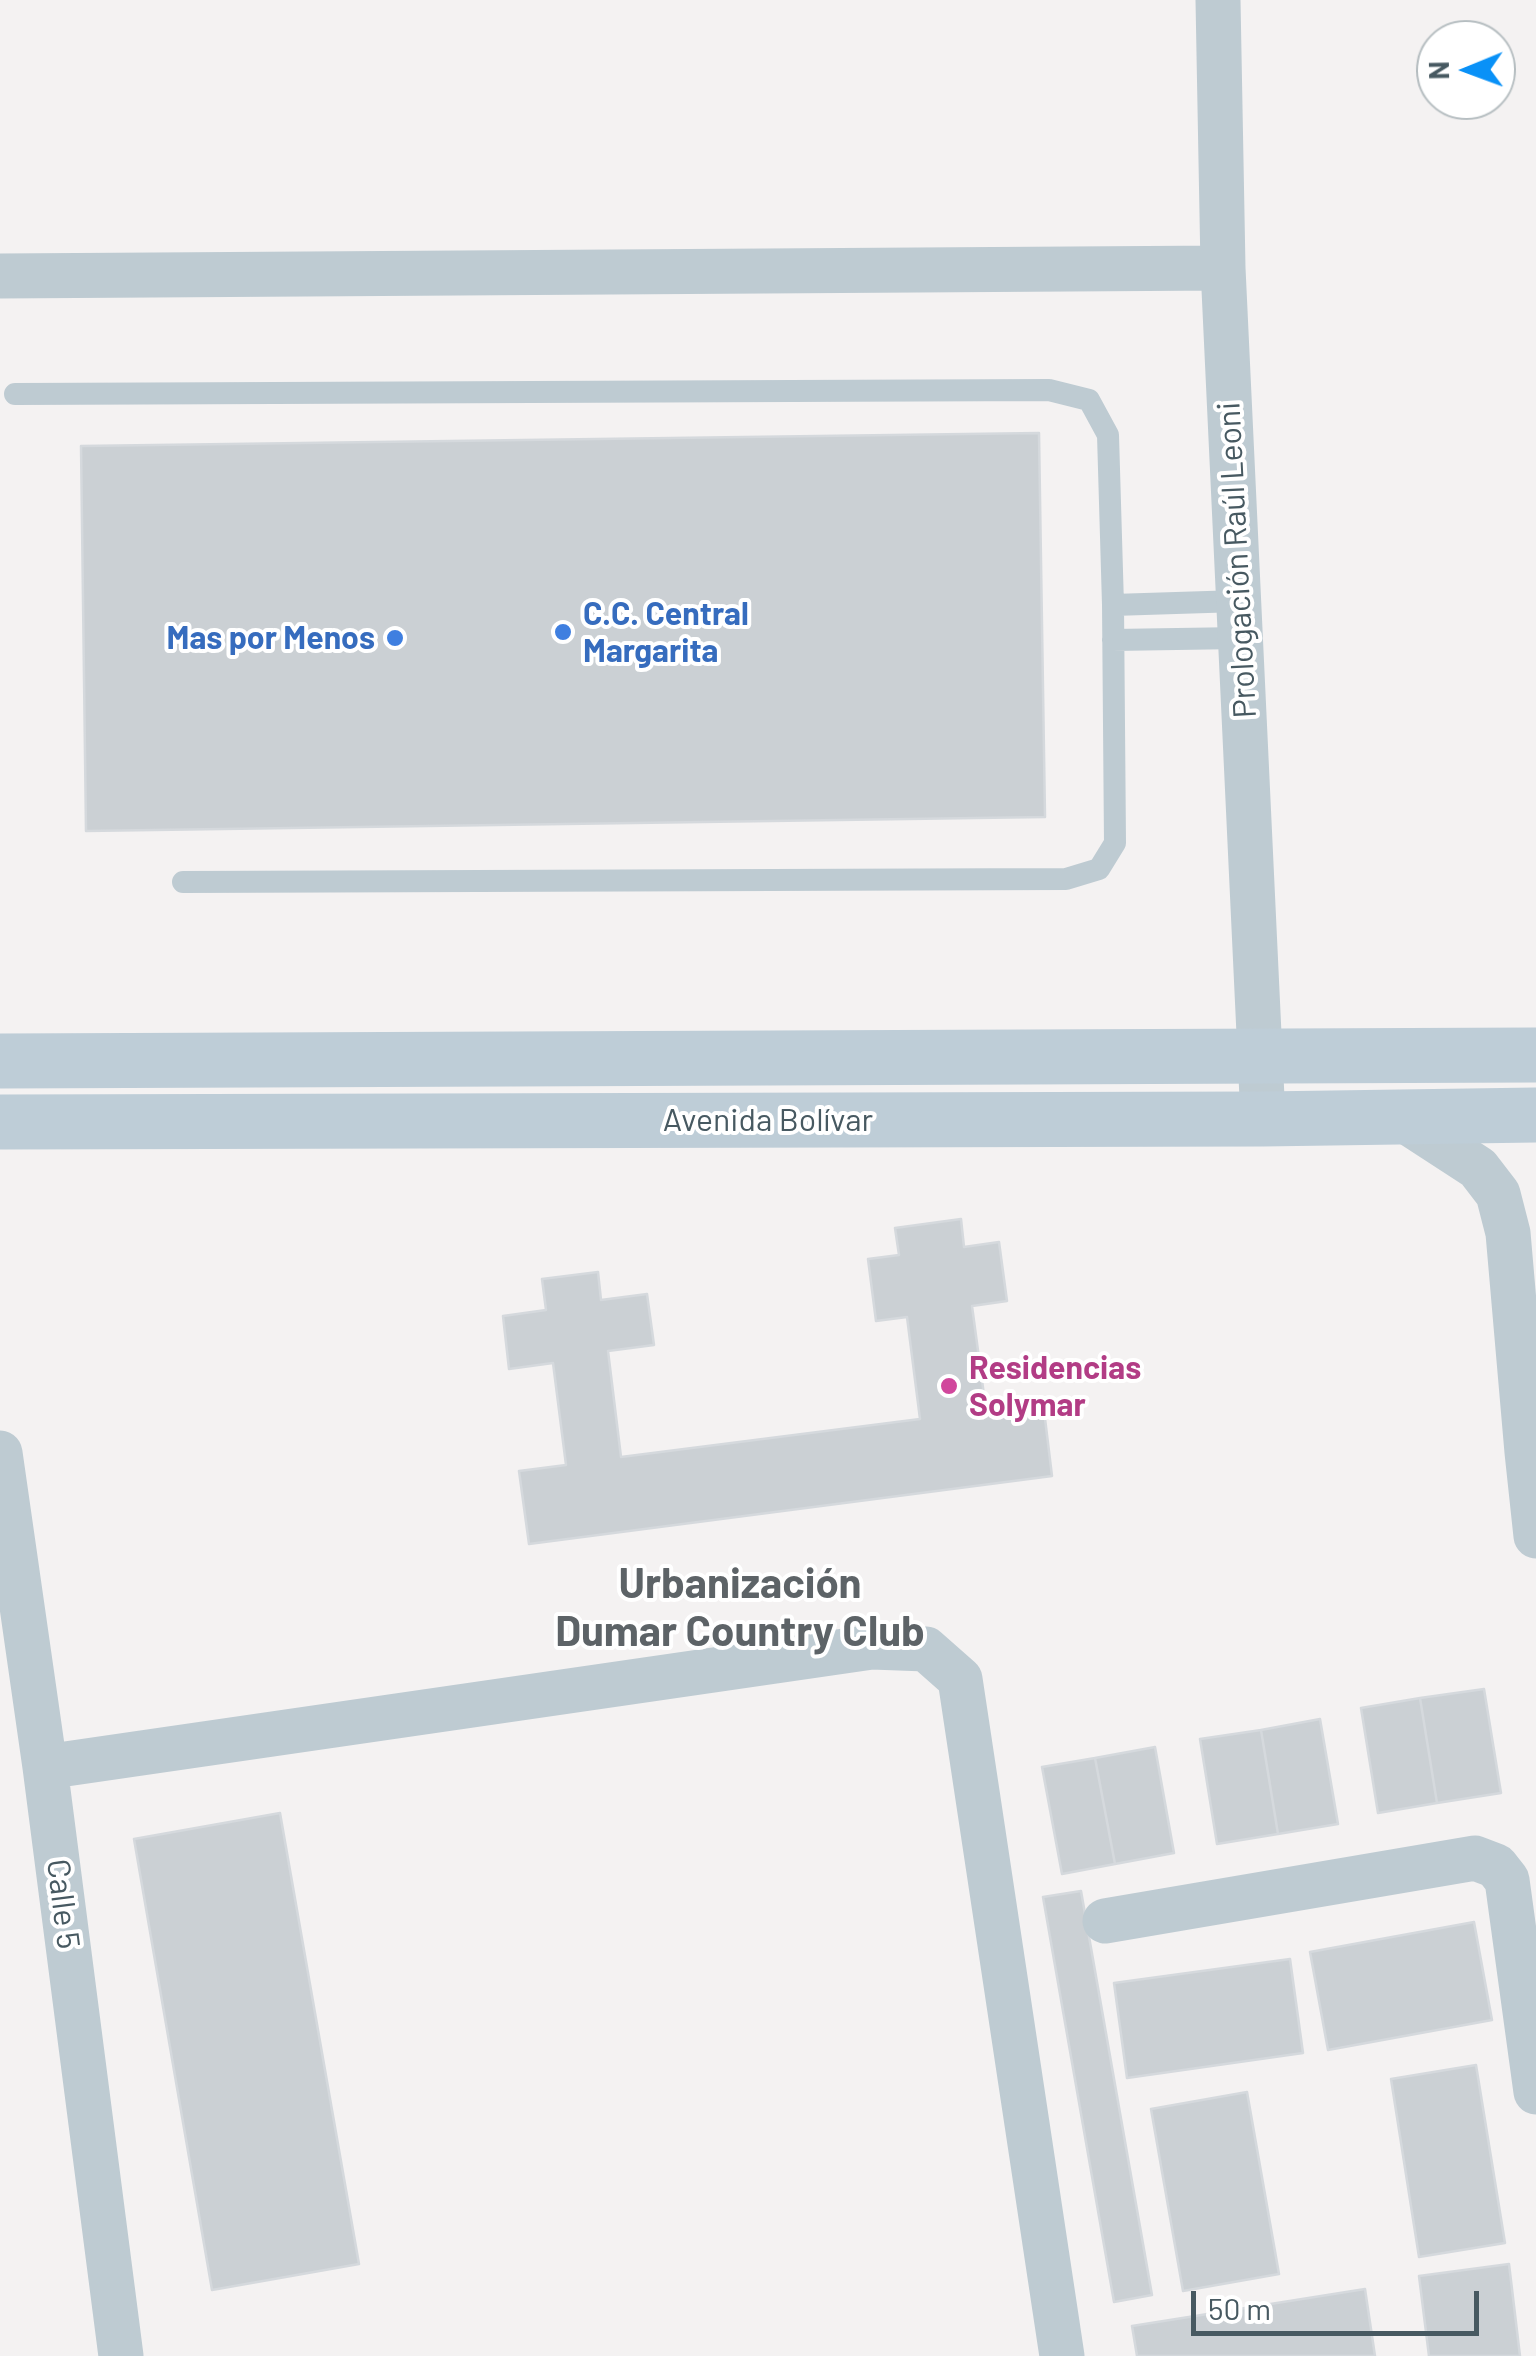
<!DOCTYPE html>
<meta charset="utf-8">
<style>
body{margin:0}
#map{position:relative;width:1536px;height:2356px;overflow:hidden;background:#f4f2f2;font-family:Barlow,sans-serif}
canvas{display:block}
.north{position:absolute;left:1416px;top:20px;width:100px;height:100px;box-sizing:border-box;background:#fff;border:2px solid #b5bdc0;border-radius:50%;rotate:269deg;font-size:28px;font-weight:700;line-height:40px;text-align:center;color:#475961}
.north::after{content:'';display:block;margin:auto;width:35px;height:45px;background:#0991f7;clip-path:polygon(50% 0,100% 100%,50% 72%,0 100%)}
.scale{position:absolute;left:1191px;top:2291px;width:288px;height:45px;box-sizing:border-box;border:5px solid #475961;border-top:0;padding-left:12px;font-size:30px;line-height:35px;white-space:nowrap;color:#475961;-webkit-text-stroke:8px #fff;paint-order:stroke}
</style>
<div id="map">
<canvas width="1536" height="2356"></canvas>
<div class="north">N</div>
<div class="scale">50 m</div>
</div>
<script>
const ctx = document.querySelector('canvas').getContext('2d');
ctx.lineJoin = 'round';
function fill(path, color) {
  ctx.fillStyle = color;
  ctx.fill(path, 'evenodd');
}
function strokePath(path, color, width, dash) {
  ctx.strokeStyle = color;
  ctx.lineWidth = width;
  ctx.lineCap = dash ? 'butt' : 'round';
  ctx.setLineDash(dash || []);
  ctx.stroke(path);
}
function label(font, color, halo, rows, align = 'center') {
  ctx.font = font + ' Barlow,sans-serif';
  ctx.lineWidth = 8;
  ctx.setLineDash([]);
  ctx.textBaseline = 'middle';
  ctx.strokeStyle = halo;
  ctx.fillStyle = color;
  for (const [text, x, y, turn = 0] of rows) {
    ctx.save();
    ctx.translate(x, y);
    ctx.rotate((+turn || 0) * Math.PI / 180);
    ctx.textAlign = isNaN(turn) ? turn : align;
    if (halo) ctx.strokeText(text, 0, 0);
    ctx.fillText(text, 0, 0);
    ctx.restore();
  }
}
const building = new Path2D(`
 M1039,433l6,384 -959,14 -5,-385z
 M961,1219l3,28 35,-5 8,59 -35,5 14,104 57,-8 9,74 -523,68 -10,-73 47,-6 -13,-102 -44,6 -6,-53 43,-6 -4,-31 56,-7 3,28 46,-6 7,51 -46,6 13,106 299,-38 -13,-102 -31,4 -8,-62 31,-4 -4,-27z
 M1484,1689l17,104 -64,10 -17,-105z
 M1420,1698l17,105 -59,10 -17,-105z
 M1320,1719l18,105 -60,10 -17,-104z
 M1261,1730l17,104 -61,10 -17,-105z
 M1155,1747l19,106 -59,11 -20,-106z
 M1095,1758l20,106 -53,10 -20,-107z
 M280,1813l79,451 -147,26 -78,-451z
 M1081,1891l71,404 -38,7 -71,-405z
 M1474,1922l18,98 -164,30 -18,-98z
 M1290,1959l13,94 -176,25 -13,-95z
 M1476,2065l29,178 -86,14 -28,-178z
 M1247,2092l32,182 -96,17 -32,-182z
 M1509,2264l11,92h-91l-10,-80z
 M1365,2289l10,67h-238l-5,-30z`);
const lane = new Path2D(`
 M15,394l1034,-4 40,10 19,35 5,170 2,238 -16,26 -33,10 -883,3
 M1113,605l126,-4
 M1113,640l128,-2`);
const street = new Path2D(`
 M1218,0l5,268 40,851
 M0,276l1223,-8
 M1398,1116l80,52 20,26 10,39 19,219
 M1536,1451l-9,1 9,84
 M0,1453l45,314 76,589
 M45,1767l827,-120 54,2 34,30 102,677
 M1105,1921l370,-63 21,8 11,14 29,212`);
const secondary = new Path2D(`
 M0,1061l1536,-6
 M0,1122l1263,-3 273,-4`);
const markers = [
 [563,632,10,"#3f7fe0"],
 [395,638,10,"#3f7fe0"],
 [949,1386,10,"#d1479c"]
];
const streetNames = [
 ["Prologación Raúl Leoni",1237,560,-93],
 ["Avenida Bolívar",768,1120],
 ["Calle 5",63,1904,83]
];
const shopNames = [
 ["C.C. Central",583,614],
 ["Margarita",583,651],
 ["Mas por Menos",375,638,"right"]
];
const hotelNames = [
 ["Residencias",969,1368],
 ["Solymar",969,1405]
];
const districtNames = [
 ["Urbanización",740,1584],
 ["Dumar Country Club",740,1632]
];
fill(building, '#cbd0d4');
strokePath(building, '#d5d9dd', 2.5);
strokePath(lane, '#becbd2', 22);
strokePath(street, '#becbd2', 45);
strokePath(secondary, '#becdd7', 55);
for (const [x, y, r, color] of markers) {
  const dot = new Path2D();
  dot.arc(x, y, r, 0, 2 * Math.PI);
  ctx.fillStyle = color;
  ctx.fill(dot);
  strokePath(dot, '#fff', 4);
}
label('32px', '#475961', '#fff', streetNames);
label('bold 32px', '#366cbe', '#fff', shopNames, 'left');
label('bold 32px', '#b23c85', '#fff', hotelNames, 'left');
label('bold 42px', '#5d6367', '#fff', districtNames);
</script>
